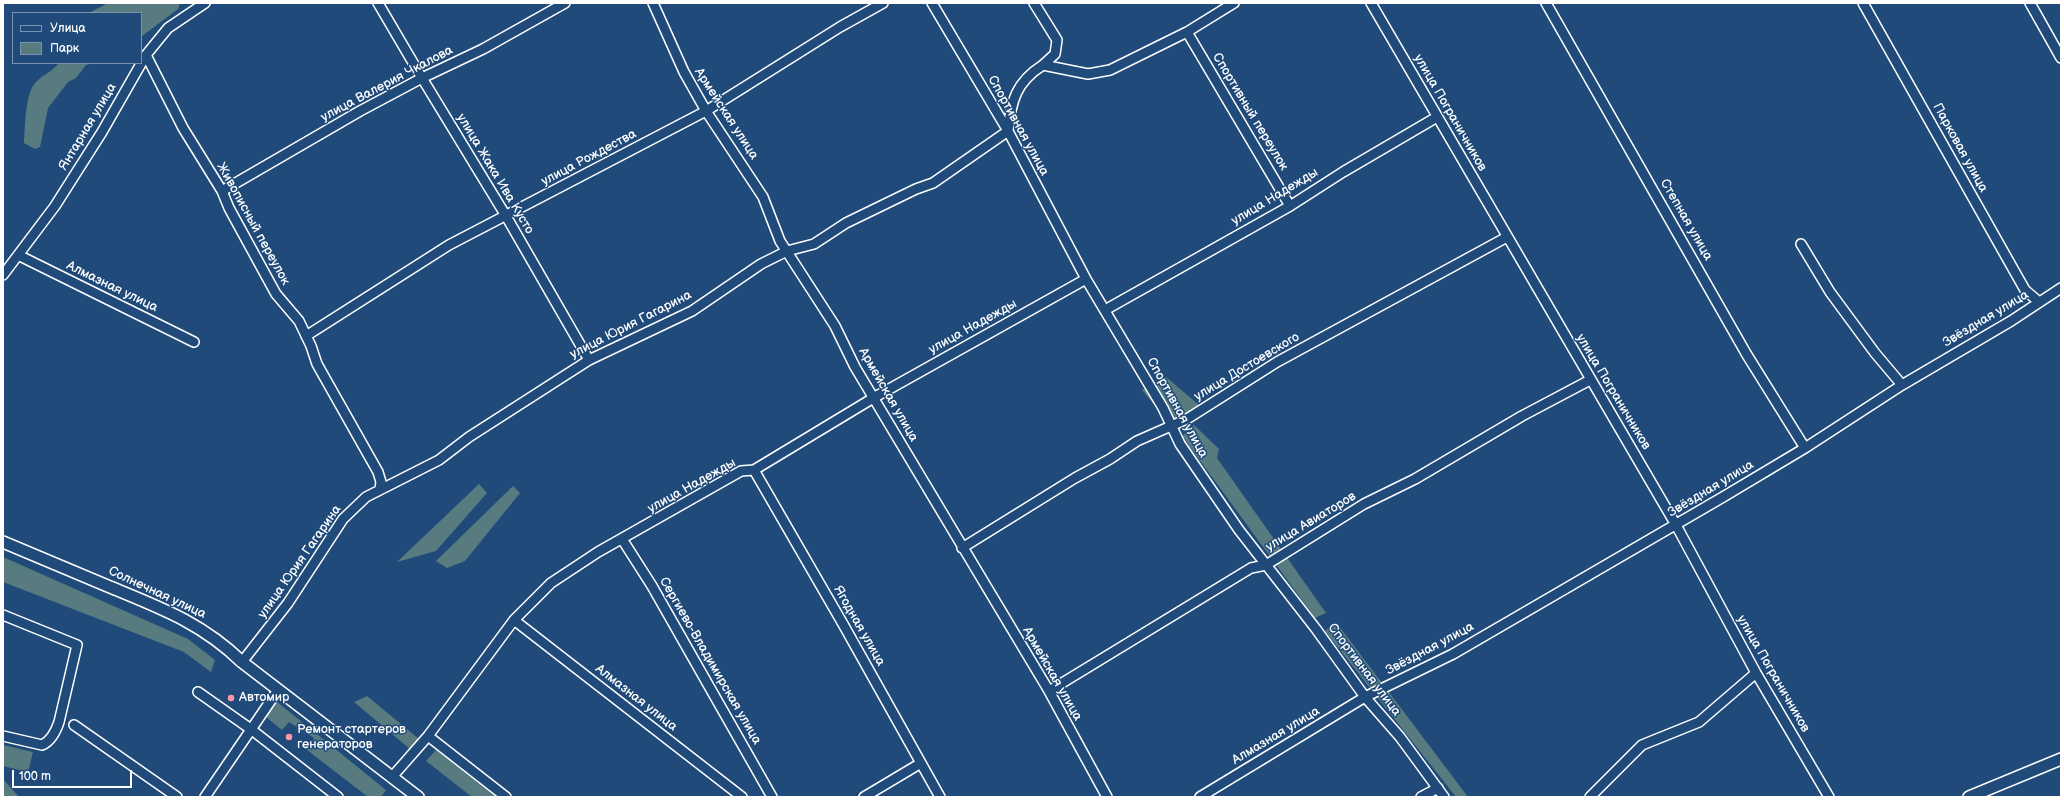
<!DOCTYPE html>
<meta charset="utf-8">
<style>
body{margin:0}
#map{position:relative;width:2064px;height:800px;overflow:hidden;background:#1f4a7a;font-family:"Balsamiq Sans",sans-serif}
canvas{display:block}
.frame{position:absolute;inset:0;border:4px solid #fff;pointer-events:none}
.legend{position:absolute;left:12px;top:12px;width:130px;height:52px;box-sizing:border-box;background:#1f4a7a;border:1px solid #7992af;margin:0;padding:5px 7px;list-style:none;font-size:12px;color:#fff}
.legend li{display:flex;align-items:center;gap:8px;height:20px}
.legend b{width:20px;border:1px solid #7992af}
.scale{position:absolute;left:12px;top:770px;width:120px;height:18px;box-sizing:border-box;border:2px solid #fff;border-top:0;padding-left:5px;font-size:12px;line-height:14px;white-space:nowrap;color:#fff;-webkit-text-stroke:3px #1f4a7a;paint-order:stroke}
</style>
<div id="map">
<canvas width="2064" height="800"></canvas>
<div class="frame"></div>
<ul class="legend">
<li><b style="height:5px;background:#1f4a7a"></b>Улица</li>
<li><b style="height:11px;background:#587b80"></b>Парк</li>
</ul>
<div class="scale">100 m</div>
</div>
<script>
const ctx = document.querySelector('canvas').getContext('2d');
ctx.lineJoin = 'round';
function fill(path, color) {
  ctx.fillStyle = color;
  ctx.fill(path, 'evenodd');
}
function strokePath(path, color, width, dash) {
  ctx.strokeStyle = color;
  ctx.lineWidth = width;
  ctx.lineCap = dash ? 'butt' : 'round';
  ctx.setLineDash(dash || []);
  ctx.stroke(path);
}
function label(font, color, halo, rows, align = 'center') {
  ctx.font = font + ' "Balsamiq Sans",sans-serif';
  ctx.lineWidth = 3;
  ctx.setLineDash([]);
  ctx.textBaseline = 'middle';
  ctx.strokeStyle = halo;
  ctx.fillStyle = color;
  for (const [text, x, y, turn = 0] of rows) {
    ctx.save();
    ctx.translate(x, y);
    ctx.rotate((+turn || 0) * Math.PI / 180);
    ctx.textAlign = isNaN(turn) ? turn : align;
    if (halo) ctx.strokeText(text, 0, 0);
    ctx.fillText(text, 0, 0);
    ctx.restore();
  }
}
const green = new Path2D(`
 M108,3h72l-2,6 -37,28v-24h-52z
 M59,63h34l-7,2 -10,13 -8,4 -20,26 -8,39 -5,2 -11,-6c1,-16 1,-48 11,-60 7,-8 17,-11 24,-20z
 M1166,377l33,28 -1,9 -29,8 -27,-32z
 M1194,425l25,24 -2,9 109,155 -11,5 -133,-182z
 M479,484l8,9 -51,58 -39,11z
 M513,486l7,7 -55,68 -18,7 -11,-7z
 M3,557l185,82 27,21 -4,12 -27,-20 -181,-70z
 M1336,622l132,175h-12l-131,-166z
 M367,696l52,43 -9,10 -56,-47z
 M276,701l110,89 -5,7h-13l-61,-47 7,-12 -25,-16 -7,8 -16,-13z
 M3,745l30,7 -5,20 -25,-6z
 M436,750l60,47h-24l-46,-36z
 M3,779l16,18h-16z`);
const minor = new Path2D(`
 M378,3l44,75 84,138 83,144
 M653,3l31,69 22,39 57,86 17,44 55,85 20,41 194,324 58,106
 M932,3l76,128 78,148 77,129 17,36 59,86 77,99 49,68 35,40 44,60
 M1034,3l23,37 -2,14 -12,11
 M1371,3l305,522 80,148 73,124
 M1546,3l201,352 58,93
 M1863,3l162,287 14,12
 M2030,3l31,55
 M1187,32l103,174
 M146,55l37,73 39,63 7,17 47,86 23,27 12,25 6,18 61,108 3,10 -1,7
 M1008,131c3,-30 8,-49 35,-66l45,9 22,-4 77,-38 47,-29
 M222,191l138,-80 62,-33 61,-29 82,-46
 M1801,244l29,48 45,61 27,32
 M18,255l176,87
 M3,275l52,-69 47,-74 44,-77 22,-27 37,-25
 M1105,310l185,-104 53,-34 94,-55
 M306,336l143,-91 257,-134 134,-84 43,-24
 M754,470l89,154 97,173
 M622,539l30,47 120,211
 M962,548l113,-70 35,-19 27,-18 50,-22 90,-57 230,-125
 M3,615l74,30 -18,77c-3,9 -8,19 -17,23l-39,-9
 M514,620l228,177
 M242,662l46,-59 55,-84 23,-22 73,-37 30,-23 120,-77 103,-49 69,-47 26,-13 27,-7 32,-21 70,-34 17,-6 75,-52
 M1049,691l202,-123 15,-3 98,-61 51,-25 107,-63 68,-36
 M198,692l54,38 86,67
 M74,725l103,72
 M428,736l78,61
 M392,777l36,-41 86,-116 37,-37 47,-31 143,-81 13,-1 121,-73 211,-118
 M205,797l73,-107
 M864,797l57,-34
 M1200,797l165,-100 88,-43 270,-157 82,-49 97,-63 109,-64 50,-33
 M1421,797l17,-9
 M1590,797l52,-52 57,-23 57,-49`);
const tertiary = new Path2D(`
 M3,542c36,15 72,30 107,45 51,21 92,36 132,75l176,135
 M1969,797l92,-38`);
const markers = [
 [231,698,4,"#ff9aa2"],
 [289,737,4,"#ff9aa2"]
];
const streetNames = [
 ["улица Валерия Чкалова",387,84,-28],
 ["Спортивный переулок",1250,112,59],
 ["улица Пограничников",1450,113,60],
 ["Армейская улица",726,114,57],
 ["Спортивная улица",1018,126,61],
 ["Янтарная улица",88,127,-59],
 ["Парковая улица",1960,148,61],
 ["улица Рождества",589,158,-28],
 ["улица Жака Ива Кусто",495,174,59],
 ["улица Надежды",1275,197,-31],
 ["Степная улица",1686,220,60],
 ["Живописный переулок",253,224,61],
 ["Алмазная улица",112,287,26],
 ["Звёздная улица",1986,319,-31],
 ["улица Юрия Гагарина",631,325,-27],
 ["улица Надежды",973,327,-29],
 ["улица Достоевского",1247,367,-31],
 ["улица Пограничников",1613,392,59],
 ["Армейская улица",888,395,60],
 ["Спортивная улица",1177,408,61],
 ["улица Надежды",692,486,-29],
 ["Звёздная улица",1711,489,-31],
 ["улица Авиаторов",1311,522,-31],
 ["улица Юрия Гагарина",300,562,-55],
 ["Солнечная улица",157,593,25],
 ["Ягодная улица",859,626,60],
 ["Звёздная улица",1430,649,-28],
 ["Сергиево-Владимирская улица",710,661,60],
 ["Спортивная улица",1364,670,53],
 ["Армейская улица",1052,674,60],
 ["улица Пограничников",1773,674,60],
 ["Алмазная улица",636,698,38],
 ["Алмазная улица",1276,736,-31]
];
const poiNames = [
 ["Автомир",239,698],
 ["Ремонт стартеров",297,730],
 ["генераторов",297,745]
];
fill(green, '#587b80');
strokePath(minor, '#fff', 12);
strokePath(tertiary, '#fff', 14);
strokePath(minor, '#1f4a7a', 9);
strokePath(tertiary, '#1f4a7a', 11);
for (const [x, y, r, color] of markers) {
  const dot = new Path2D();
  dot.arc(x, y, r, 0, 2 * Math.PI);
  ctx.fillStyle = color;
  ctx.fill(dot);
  strokePath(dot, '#1f4a7a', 1.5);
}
label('13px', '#fff', '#1f4a7a', streetNames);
label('13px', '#fff', '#1f4a7a', poiNames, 'left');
</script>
